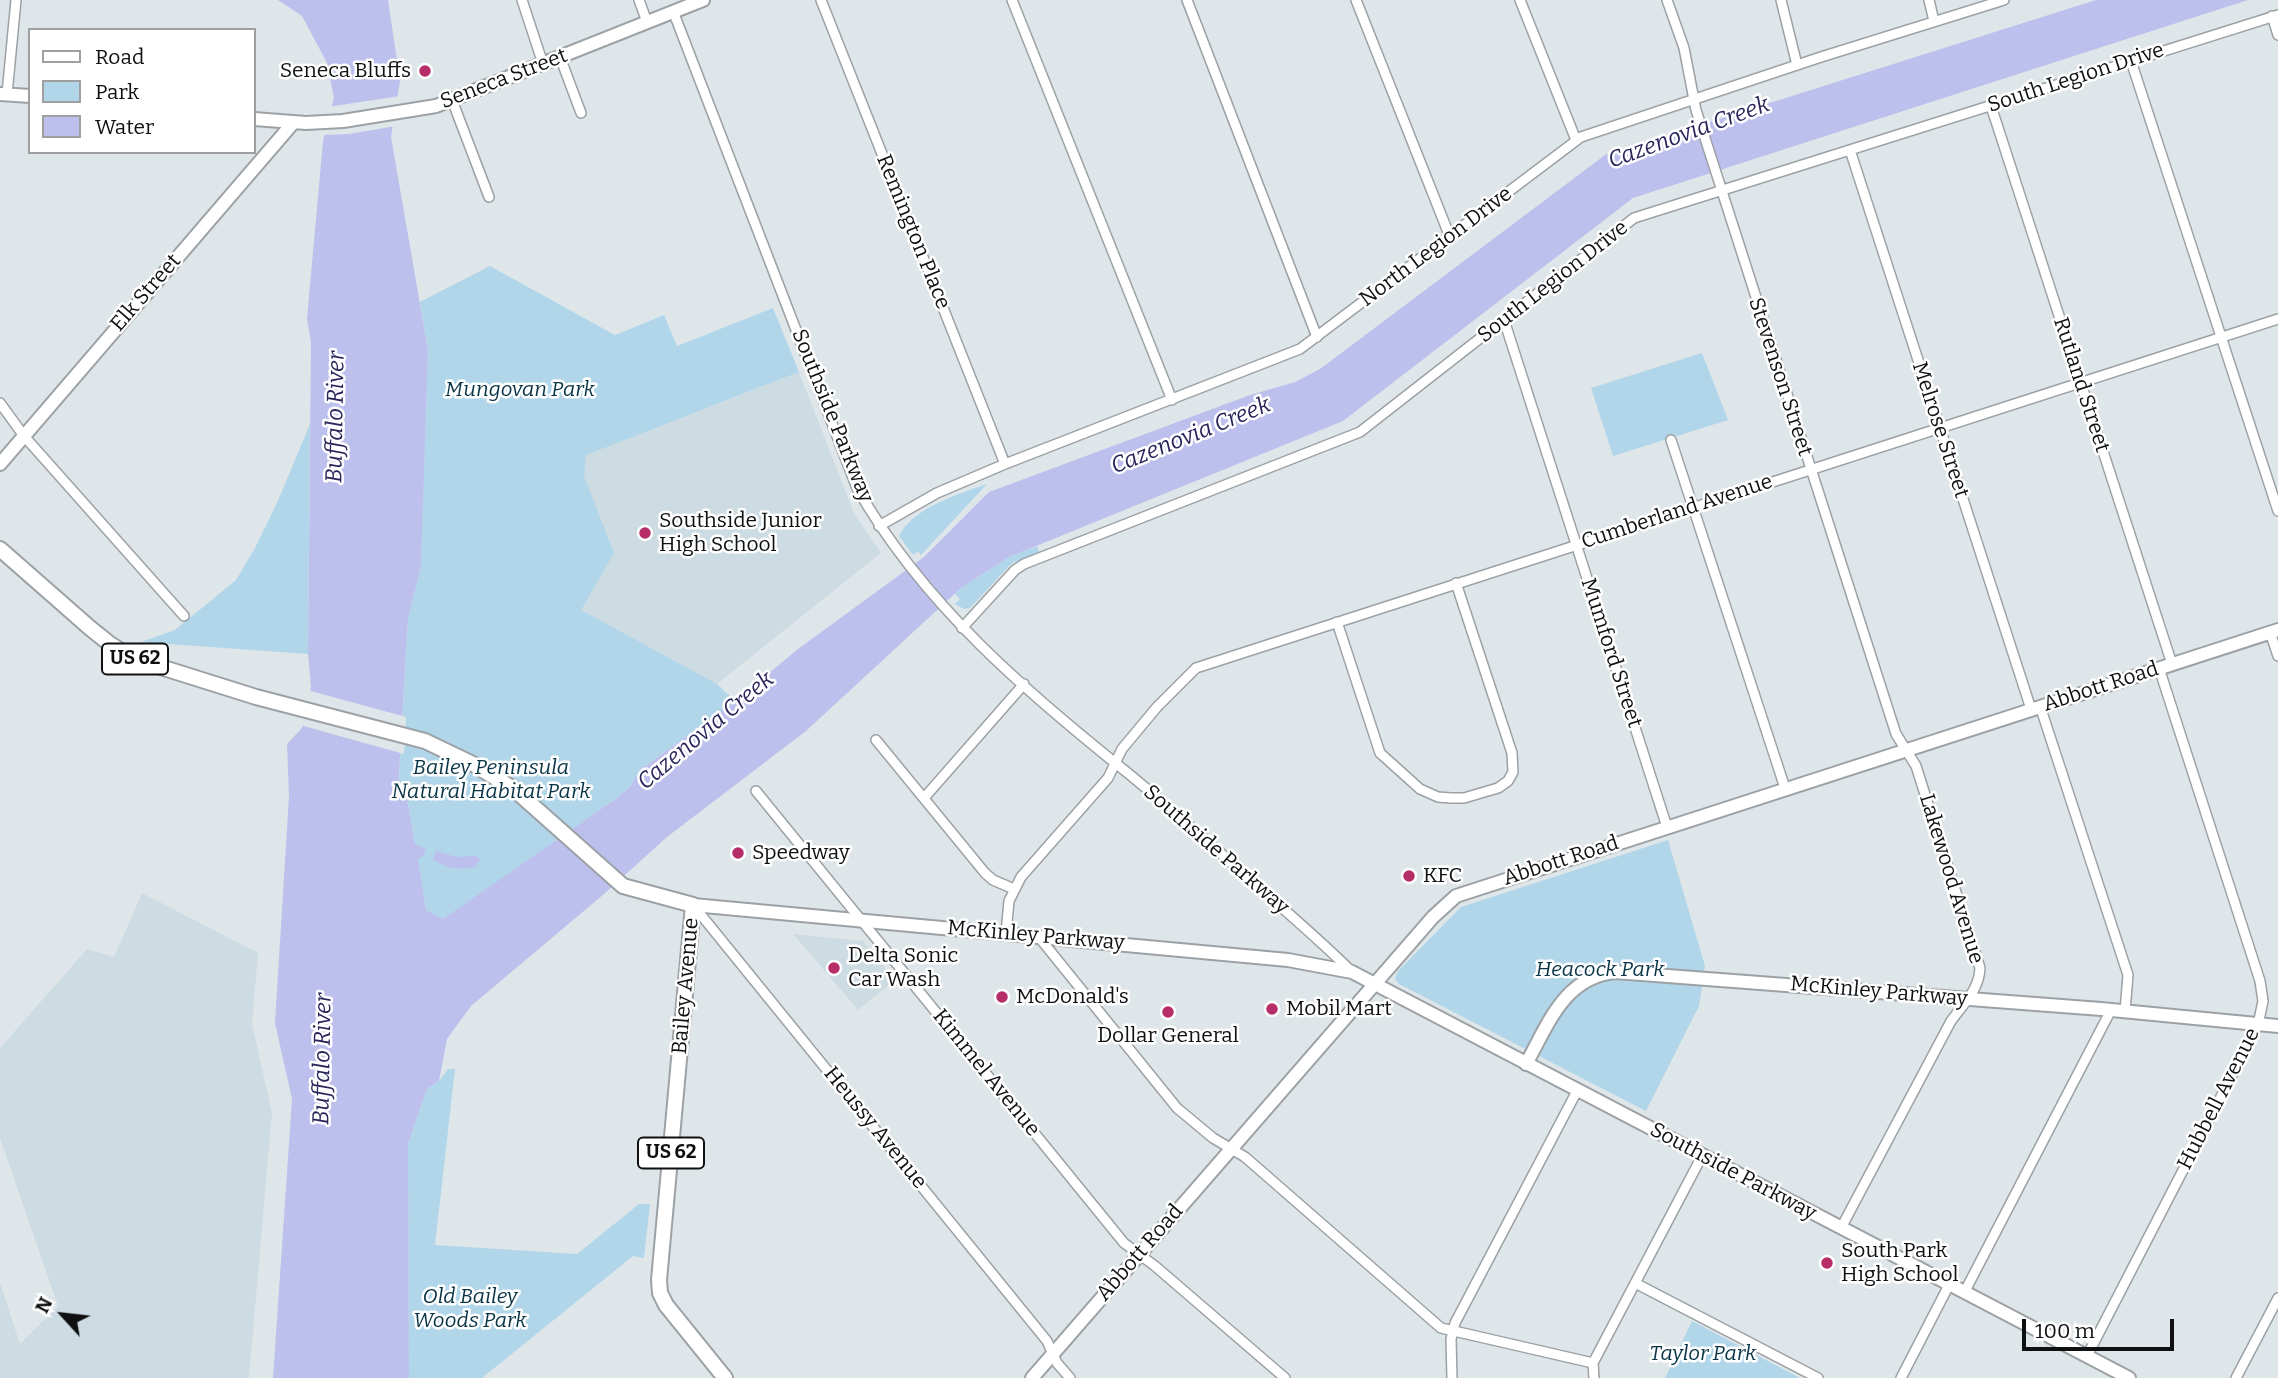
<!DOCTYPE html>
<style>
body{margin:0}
#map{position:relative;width:2278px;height:1378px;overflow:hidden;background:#dfe6e9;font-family:Bitter,serif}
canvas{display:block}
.legend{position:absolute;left:28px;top:28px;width:228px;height:126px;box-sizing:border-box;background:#fff;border:2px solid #9f9fa0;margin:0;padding:9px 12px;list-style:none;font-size:21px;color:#0e1011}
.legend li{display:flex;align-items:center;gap:14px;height:35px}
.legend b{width:35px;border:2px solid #9f9fa0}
.north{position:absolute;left:28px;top:1280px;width:70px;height:70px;-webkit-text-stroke:5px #fff;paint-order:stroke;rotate:297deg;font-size:19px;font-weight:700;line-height:28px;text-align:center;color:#0e1011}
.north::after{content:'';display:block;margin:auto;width:24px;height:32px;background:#0e1011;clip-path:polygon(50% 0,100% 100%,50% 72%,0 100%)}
.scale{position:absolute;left:2022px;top:1319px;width:152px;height:32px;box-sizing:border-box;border:4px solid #0e1011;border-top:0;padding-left:9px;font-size:21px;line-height:24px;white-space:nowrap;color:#0e1011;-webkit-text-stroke:5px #fff;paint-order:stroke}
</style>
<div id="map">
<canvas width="2278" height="1378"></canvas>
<ul class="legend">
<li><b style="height:9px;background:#fff"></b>Road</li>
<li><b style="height:19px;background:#b1d6ea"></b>Park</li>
<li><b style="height:19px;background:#bdc0ed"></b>Water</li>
</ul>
<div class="north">N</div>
<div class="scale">100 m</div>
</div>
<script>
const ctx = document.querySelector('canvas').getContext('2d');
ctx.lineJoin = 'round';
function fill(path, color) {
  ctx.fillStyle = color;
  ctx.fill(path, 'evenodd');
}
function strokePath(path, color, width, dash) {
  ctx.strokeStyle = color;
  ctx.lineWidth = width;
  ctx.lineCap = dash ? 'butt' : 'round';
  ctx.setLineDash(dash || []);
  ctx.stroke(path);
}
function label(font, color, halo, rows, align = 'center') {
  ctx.font = font + ' Bitter,serif';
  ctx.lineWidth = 5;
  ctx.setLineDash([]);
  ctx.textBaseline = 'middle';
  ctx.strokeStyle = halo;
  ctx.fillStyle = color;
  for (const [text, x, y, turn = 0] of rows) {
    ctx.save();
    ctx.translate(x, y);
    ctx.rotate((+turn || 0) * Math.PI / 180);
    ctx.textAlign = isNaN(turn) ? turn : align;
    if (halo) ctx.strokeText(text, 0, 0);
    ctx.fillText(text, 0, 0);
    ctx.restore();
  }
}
const built = new Path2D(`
 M490,266l220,141 89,-35 55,141 27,40 -164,131 -309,-66 20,-268 -8,-48z
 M142,893l116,60 -6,71 20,89 -23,265h-249v-95l20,61 38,-38 -58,-168v-90l87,-99 27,8z
 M793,934l70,7 32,39 -37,30z`);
const green = new Path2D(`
 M490,266l125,69 49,-20 13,31 96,-38 26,64 -213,83 -2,21 30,77 -33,57 136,74 18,17 -95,69 -10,17 -16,13 -171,120 -17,-10 -20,-117h-8l10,-175 13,-52 7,-216 -8,-48z
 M1702,353l26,67 -115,36 -22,-68z
 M310,424l-2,230 -167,-12 34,-12 61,-50 19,-32 22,-45z
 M987,484l-66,71 -3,-4 -5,4 -14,-19c12,-27 61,-43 88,-52z
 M1037,546l2,6 -27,11 -42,45 -6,1 -9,-5 5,-5 -5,-5 6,-6 48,-31z
 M1668,840l37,126 -6,40 -53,105 -247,-127 -4,-5 3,-8 63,-64z
 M448,1069h7l-20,176 142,9 62,-50h11l-6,54 -11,-2 -151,122h-73l-1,-234 19,-55 12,-8z
 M1692,1321l108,57h-135z`);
const water = new Path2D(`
 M278,0h110l12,81 -9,56 37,213 -7,216 -13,52 -10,174 8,1 9,51 11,5 -2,6 -6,4 8,51 17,9 171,-119 16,-13 10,-17 95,-69 63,-52 126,-92 65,-65 261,-97 45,-13 25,-13 285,-214 491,-155h152l-615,198 -290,223 -334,136 -48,31 -155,143 -139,106 -63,57 -133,112 -24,33 -8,42 -12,8 -19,55 1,234h-136l19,-279 -17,-76 14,-227 -2,-52 15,-16 9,-41 -3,-33 3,-311 -4,-24 16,-178 11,-43 -7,-35 -25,-47z
 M436,851l21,6 19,-1 4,3 -4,8c-18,3 -29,2 -43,-8z`);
const pier = new Path2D(`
 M400,96l-4,30 -47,8 -28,1 7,-28z
 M307,690l99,27 -2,37 -104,-29z`);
const street = new Path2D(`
 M522,0l21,64
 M639,0l8,22
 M821,0l184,464
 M1012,0l160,400
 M1187,0l130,337
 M1356,0l94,237
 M1520,0l56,140
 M1667,0l17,48 12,62 200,624 20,32 64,202c-1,22 -16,35 -29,53l-110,207
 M1781,0l16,65
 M1929,0l5,21
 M673,11l184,477c66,116 169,204 272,286 45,37 88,76 132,115 30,27 61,53 90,82
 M2272,16l6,19
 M560,57l21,56
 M2131,61l147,450
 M7,94l9,-94
 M452,100l37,97
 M1991,106l181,558
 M1850,150l181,559
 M1504,320l163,507
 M0,403l24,33 160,180
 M1671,440l114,348
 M879,526l58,-33 68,-29 295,-115 281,-212 240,-80 183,-57
 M1337,622l43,131 40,36 18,8 13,1h13l34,-10 10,-7 5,-9 -1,-19 -56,-170
 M962,628l53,-58 9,-6 336,-132 274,-214 644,-203
 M2270,632l8,24
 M2040,706l88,269 -3,36
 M876,740l109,133 8,7 21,9
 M756,791l368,452 31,23 130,112
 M924,798l100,-114
 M693,905l354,436 10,22 13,15
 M1006,933l3,-32 12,-24 87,-99 14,-29 35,-42 39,-39 1082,-349
 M1038,936l139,172 36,30 32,19 196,171 152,35
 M1635,1283l183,95
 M1964,1293l147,-283
 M2087,1356l171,-331 5,-24 -3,-20 -101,-313
 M1452,1378l-1,-39 4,-16 122,-232
 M1594,1378l-1,-15 109,-207
 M1901,1378l48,-93
 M2236,1378l42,-80`);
const secondary = new Path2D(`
 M0,94l30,2
 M254,119l52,4 37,-2 93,-15 267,-106
 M0,464l293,-341
 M693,905l595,55 64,12 777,406
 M1526,1064c22,-39 38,-87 89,-92l486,37 177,17
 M1032,1378l401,-461 23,-21 822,-266`);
const primary = new Path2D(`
 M0,549l90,79 20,16 22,14 124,39 169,44 50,24 40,25 108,96 70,19 -34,375 1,13 6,12 59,73`);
const markers = [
 [425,71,7,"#b72d68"],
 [645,533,7,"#b72d68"],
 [738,853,7,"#b72d68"],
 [1409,876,7,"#b72d68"],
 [834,968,7,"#b72d68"],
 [1002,997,7,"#b72d68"],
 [1272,1009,7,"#b72d68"],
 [1168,1012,7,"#b72d68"],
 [1827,1263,7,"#b72d68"]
];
const shields = [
 [135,659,66],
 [671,1153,66]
];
const shieldNames = [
 ["US 62",135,659],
 ["US 62",671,1153]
];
const poiNames = [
 ["Seneca Bluffs",411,71,"right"],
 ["Southside Junior",659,521],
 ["High School",659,545],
 ["Speedway",752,853],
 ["KFC",1423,876],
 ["Delta Sonic",848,956],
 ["Car Wash",848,980],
 ["McDonald's",1016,997],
 ["Mobil Mart",1286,1009],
 ["Dollar General",1168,1036,"center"],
 ["South Park",1841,1251],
 ["High School",1841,1275]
];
const streetNames = [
 ["South Legion Drive",2076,78,-18],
 ["Seneca Street",504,79,-21],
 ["Remington Place",913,232,68],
 ["North Legion Drive",1436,247,-37],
 ["South Legion Drive",1553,282,-38],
 ["Elk Street",146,293,-49],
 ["Stevenson Street",1780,377,72],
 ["Rutland Street",2081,385,72],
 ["Southside Parkway",832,416,68],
 ["Melrose Street",1940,430,72],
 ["Cumberland Avenue",1677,512,-18],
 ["Mumford Street",1611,653,72],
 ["Abbott Road",2101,687,-18],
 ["Southside Parkway",1216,850,41],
 ["Abbott Road",1561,861,-18],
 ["Lakewood Avenue",1951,879,73],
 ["McKinley Parkway",1036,936,5],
 ["Bailey Avenue",686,986,-85],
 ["McKinley Parkway",1879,992,5],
 ["Kimmel Avenue",986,1073,51],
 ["Hubbell Avenue",2219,1099,-63],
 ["Heussy Avenue",875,1128,51],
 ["Southside Parkway",1733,1172,28],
 ["Abbott Road",1140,1253,-49]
];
const parkNames = [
 ["Mungovan Park",520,390],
 ["Bailey Peninsula",491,768],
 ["Natural Habitat Park",491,792],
 ["Heacock Park",1600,970],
 ["Old Bailey",470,1297],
 ["Woods Park",470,1321],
 ["Taylor Park",1703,1354]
];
const waterNames = [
 ["Cazenovia Creek",1689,133,-20],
 ["Buffalo River",336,417,-89],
 ["Cazenovia Creek",1191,436,-22],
 ["Cazenovia Creek",706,731,-40],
 ["Buffalo River",323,1059,-89]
];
fill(built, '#cddbe3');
fill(green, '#b1d6ea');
fill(water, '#bdc0ed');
fill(pier, '#dfe6e9');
strokePath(street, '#9ca1a5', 12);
strokePath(secondary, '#9ca1a5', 16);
strokePath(primary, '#9ca1a5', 18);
strokePath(street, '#fff', 9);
strokePath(secondary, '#fff', 12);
strokePath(primary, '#fff', 14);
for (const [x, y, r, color] of markers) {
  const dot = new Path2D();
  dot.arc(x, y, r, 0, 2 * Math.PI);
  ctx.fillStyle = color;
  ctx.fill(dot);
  strokePath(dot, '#fff', 2.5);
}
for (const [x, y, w] of shields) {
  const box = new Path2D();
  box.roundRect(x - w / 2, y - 15.5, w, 31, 5);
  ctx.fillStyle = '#fff';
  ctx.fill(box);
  strokePath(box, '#0e1011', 2);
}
label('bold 19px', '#0e1011', null, shieldNames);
label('21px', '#0e1011', '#fff', poiNames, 'left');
label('21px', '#0e1011', '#fff', streetNames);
label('italic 21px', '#093547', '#fff', parkNames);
label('italic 23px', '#29255b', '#fff', waterNames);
</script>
